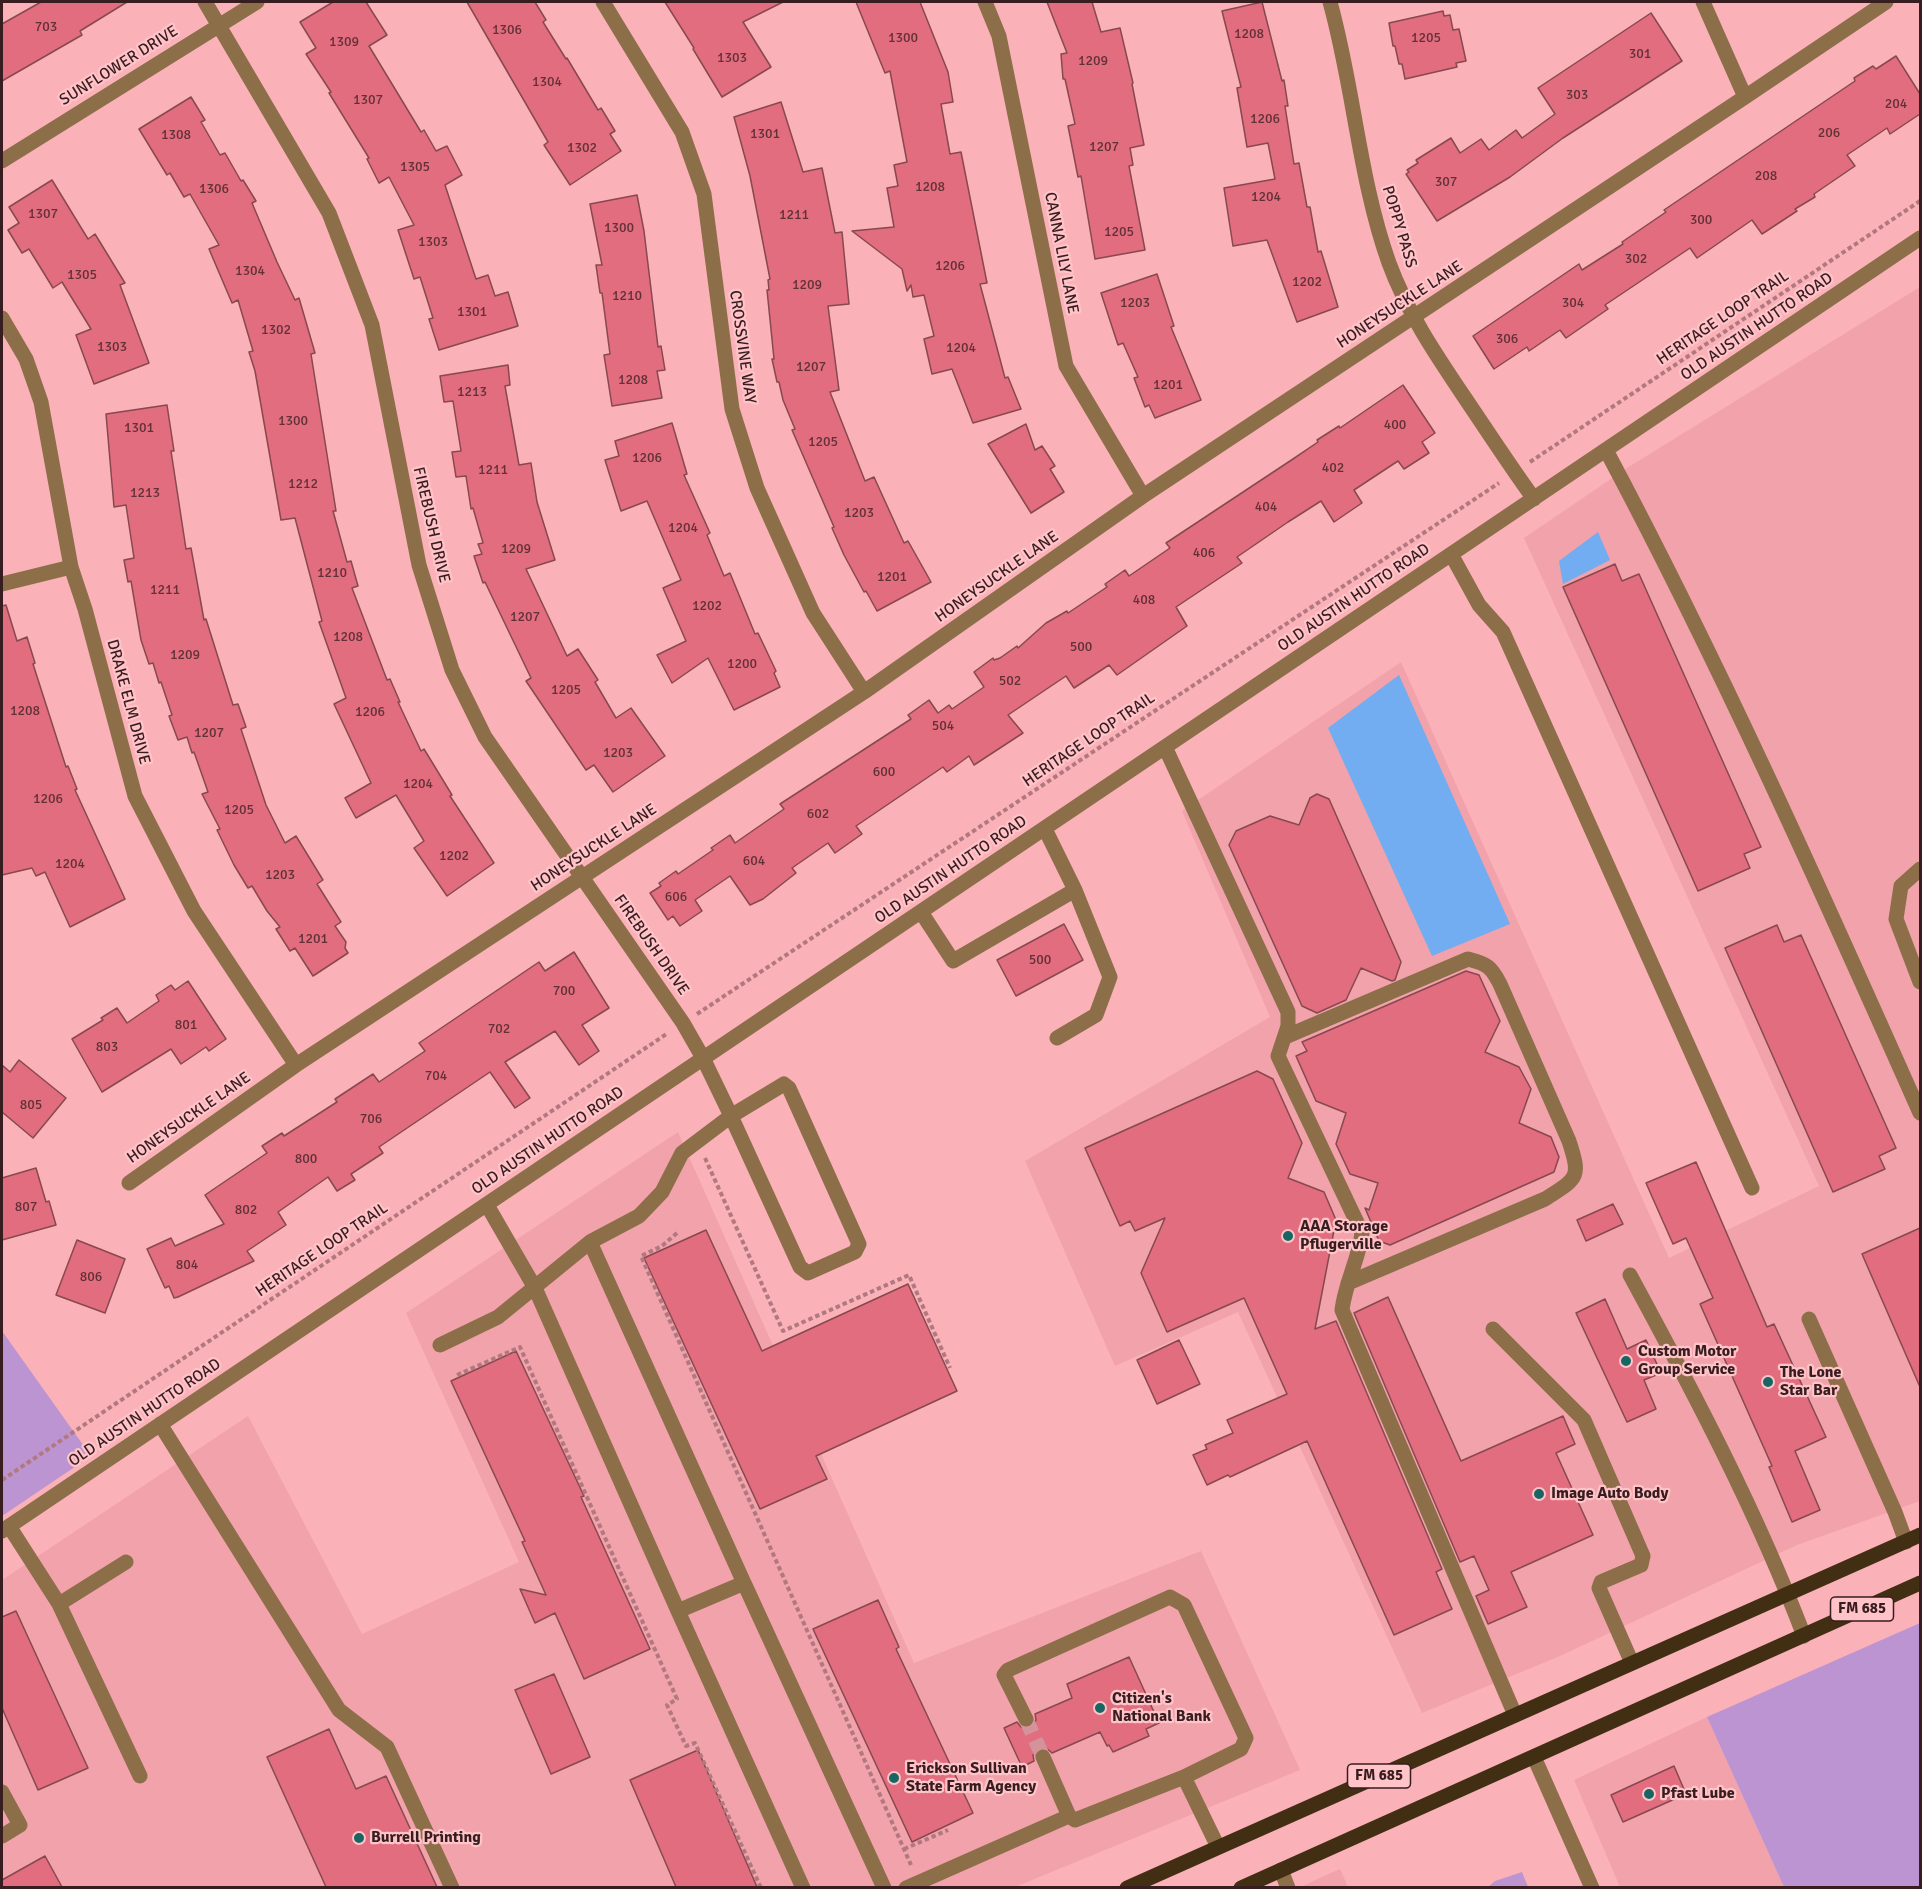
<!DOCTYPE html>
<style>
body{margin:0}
#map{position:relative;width:1922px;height:1889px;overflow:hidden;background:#fbb1b8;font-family:Signika,sans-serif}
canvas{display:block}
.frame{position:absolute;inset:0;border:3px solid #381d20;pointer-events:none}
</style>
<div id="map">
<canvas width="1922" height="1889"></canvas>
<div class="frame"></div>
</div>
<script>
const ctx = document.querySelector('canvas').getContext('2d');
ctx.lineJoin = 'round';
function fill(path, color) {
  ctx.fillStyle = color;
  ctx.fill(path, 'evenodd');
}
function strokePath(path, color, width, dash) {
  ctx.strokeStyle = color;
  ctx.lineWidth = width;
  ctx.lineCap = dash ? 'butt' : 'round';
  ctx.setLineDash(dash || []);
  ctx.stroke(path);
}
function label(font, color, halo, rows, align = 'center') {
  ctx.font = font + ' Signika,sans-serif';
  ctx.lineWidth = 4.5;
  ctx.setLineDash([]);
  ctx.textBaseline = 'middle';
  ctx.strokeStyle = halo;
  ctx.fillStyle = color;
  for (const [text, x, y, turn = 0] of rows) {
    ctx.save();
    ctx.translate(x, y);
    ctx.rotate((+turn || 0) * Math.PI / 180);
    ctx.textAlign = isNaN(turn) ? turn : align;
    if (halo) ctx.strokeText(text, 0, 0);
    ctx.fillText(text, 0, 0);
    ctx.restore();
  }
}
const built = new Path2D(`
 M1920,287v1214l-123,44 -237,111 -138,57 -184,-401 -123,54 -90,-205 245,-144 -88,-206 219,-149 268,596 150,-72 -295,-648 103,-70z
 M678,1132l236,531 287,-112 99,219 -285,117 -1013,1v-308l246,-164 114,218 157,-72 -113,-249z
 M1707,1717l77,170h-164l-46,-107z
 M1340,1869l8,18h-48z`);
const green = new Path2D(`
 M2,1331l89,125 -89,60z
 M1920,1623v264h-136l-77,-170z
 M1522,1872l6,15h-40l7,-6z`);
const water = new Path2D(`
 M1598,532l12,28 -47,24 -4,-23z
 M1399,675l111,249 -78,32 -104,-228z`);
const building = new Path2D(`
 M41,2h86l-47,29 2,4 -80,46v-57z
 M333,2h33l21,33 -18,11 52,86 3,-2 12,21 11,-5 15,29 -17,10 31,94 12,-4 7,21 13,-4 10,34 -79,24 -10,-31 4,-1 -13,-41 -6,2 -16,-49 16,-5 -25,-48 -10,6 -12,-24 2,-1 -40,-65 2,-1 -25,-38 10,-6 -16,-26z
 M467,2h68l11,18 -3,2 23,37 1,-1 31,52 3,-2 14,23 -5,3 11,17 -51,34 -26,-40 4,-3z
 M665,2h118l-40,20 28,45 -49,30 -29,-48 1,-1z
 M856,2h64l28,70 5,30 -12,2 9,50 11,-2 26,131 -7,1 25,94 3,-1 13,32 -48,14 -21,-54 -20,5 -8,-35 10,-3 -10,-41 -11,2 -2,-12 -4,6 -5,-22 -50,-38 42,-4 -7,-39 11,-2 -4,-21 13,-3 -17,-91 -5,2z
 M1047,2h45l9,30 19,-4 13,55 -1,1 12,61 -14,3 3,17 -4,1 16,84 -50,9 -14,-83 -3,1 -10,-51 7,-2 -10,-45h-2l-2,-25 6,-1z
 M1262,2l20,79 2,-1 4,26h-3l9,58 5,-1 8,44h3l8,45 3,-1 17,56 -41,15 -30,-82 -34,6 -9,-58 51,-9 -7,-36 -21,4 -10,-59 4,-1 -19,-76z
 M1443,11l1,5 6,-1 3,15 6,-1 7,32 -10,2 1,4 -52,12 -3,-15h-3l-4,-18h-2l-4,-23z
 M1651,13l31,48 -119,77 -53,39 -73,44 -31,-47 3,-2 -2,-2 11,-7 -2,-3 35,-22 9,15 21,-14 8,11 27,-20 6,8 33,-24 -17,-26z
 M1896,56l24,38v20l-30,20 -3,-6 -40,27 8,11 -41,28 1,3 -20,12 2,2 -35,23 -10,-14 -55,38 -7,-10 -85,57 3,4 -42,29 -6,-8 -31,21 -2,-4 -33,22 -21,-33 106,-72 3,6 41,-26 -1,-2 44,-30 -2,-2 191,-129 -1,-3 19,-12 3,3z
 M191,97l14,23 -4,2 19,33 5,-2 16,28 2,-1 13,21 -4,2 25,59 18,38 4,-2 16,55 -4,1 25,157h-3l14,51 4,-1 7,25 -6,2 35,92 3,-1 10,23h-2l23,49 3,-2 28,46 -2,1 44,67 -47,33 -33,-48 10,-7 -28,-46 -40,23 -11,-20 26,-15 -37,-79 12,-6 -27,-76 3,-1 -27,-103 -14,2 -26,-149 -6,-19 4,-1 -15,-51 -6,3 -23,-54 10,-4 -29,-51 -6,3 -14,-24 -3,2 -28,-46z
 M781,102l22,70 19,-4 13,65 7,-1 7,72 -21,2 11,84 -9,2 35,89 9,-4 30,66 4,-2 23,41 -54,29 -11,-20 -2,1 -20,-37 -12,-27 2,-1 -42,-97 3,-1 -12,-29 -4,-18h-2l-5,-23h2l-7,-69h2l-1,-10 2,-1 -20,-103 -16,-59z
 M52,180l36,59 7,-5 30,49 -5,2 29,78 -55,21 -18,-49 15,-6 -29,-47 -9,6 -24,-39 -7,4 -14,-23 11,-7 -10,-16z
 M637,195l7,36 14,116 3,-1 4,24 -8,1 5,27 -50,8 -8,-51 6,-1 -8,-61h-2l-4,-28h6l-12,-61z
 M1157,274l17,52 -3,1 30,73 -46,18 -6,-13 -4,2 -11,-29 4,-1 -15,-34 -5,2 -17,-52z
 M508,365l2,20 -5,1 14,79 12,-2 6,39 18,58 -29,9 41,87 11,-7 20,31 -3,2 21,36 15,-10 34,48 -52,36 -19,-27 -8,5 -60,-89 5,-3 -46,-96 -2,1 -9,-27 8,-2 -4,-10 5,-1 -10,-35 -2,1 -5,-33 -10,1 -4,-25 9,-1 -8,-50 -9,1 -4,-26z
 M1403,385l32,48 -13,9 7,11 -25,16 -6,-8 -44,29 8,13 -28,19 -13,-21 -33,21 -51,35 5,6 -66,44 11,19 -70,49 -8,-10 -35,23 -8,-12 -58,39 15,18 -49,32 -5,-9 -22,16 -4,-5 -87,59 6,8 -27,19 -7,-10 -36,25 4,5 -33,26 -13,6 -20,-29 -35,24 7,11 -22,15 -7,-10 -5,4 -18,-27 11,-7 -2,-3 17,-12 2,3 35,-24 -2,-2 19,-13 5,8 49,-34 -4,-5 131,-85 -3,-4 21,-15 9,13 11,-8 3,4 32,-22 -10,-15 19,-14 1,2 6,-2 17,-12 1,2 28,-25 21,-12 1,2 39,-26 -2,-3 20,-14 4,6 41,-28 -4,-5 127,-84 25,-17 -1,-2 22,-14 1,2z
 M167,405l7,46h-3l15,98 5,-1 13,72 2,-1 27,86 5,-1 8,23 -5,2 25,76 19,38 11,-7 27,44 -6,4 24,38 -6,4 11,16 -1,6 3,5 -35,23 -18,-28 -5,3 -14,-22 4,-2 -13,-16 -15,-25 -4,2 -14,-23 -17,-35 3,-1 -18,-35 6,-2 -14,-40 -2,1 -5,-16 -9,3 -9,-24 3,-1 -11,-33 -2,1 -6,-20 -4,1 -8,-24 -10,-59 -3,1 -4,-22 10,-2 -8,-53 -12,2 -8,-93z
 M672,423l15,51 -3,1 26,58 -3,2 17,41 6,-3 25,61 3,-1 18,38 -2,2 6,14 -46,23 -26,-52 -36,25 -15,-28 29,-14 -23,-53 18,-8 -34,-79 -26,10 -16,-51 14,-4 -4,-15z
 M1026,424l9,26 7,-4 13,20 -5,3 14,23 -33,21 -43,-69z
 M1615,564l7,17 17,-7 122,273 -17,7 6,14 -52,23 -135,-304z
 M6,605l11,36 10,-4 8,26 -2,1 33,103 2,-1 9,23 -2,1 50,109 -55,28 -25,-55 -9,4 -4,-8 -30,7v-269z
 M1317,794l12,5 72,163 -6,18 -3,1 -31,-13 -15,32 -29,13 -15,-7 -73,-161 7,-14 34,-15 29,9 11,-27z
 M1064,924l19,36 -67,36 -19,-36z
 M1777,925l7,17 17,-7 95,213 -17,8 6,13 -52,23 -108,-244z
 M574,952l35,56 -27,17 17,26 -20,14 -24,-34 -50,31 25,36 -15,10 -25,-36 -111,75 4,6 -32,21 4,6 -18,11 -9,-14 -50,35 8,13 -39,26 7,10 -76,36 -4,1 -5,-12 -4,2 -18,-39 24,-11 4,8 49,-22 -19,-29 62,-42 -5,-7 20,-13 2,3 53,-34 -2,-3 38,-25 6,8 46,-31 -6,-8 120,-81 6,9z
 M1466,971l13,4 21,46 -15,31 34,15 12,22 -12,34 32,14 8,20 -5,15 -164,73 -11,-4 -14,-33 4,2 9,-27 -28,-9 -14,-30 10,-31 -30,-12 -20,-45 11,-5 -5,-9z
 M188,981l38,58 -17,12 -3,-4 -25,17 -10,-15 -69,43 -30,-53 31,-19 -2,-2 16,-10 10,15 32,-22 -3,-6 15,-10 4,5z
 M19,1060l47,38 -33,40 -31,-26v-47l8,7z
 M1257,1071l16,8 29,64 -14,35 36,14 12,28 -21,109 21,-8 106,248 -6,3 16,37 -58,26 -87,-194 -77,36 -2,-2 -21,10 -14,-30 14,-6 -2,-4 28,-12 -6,-13 60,-26 -43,-96 -77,34 -26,-59 24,-55 -30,13 -5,-10 -10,5 -35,-78z
 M1696,1162l71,165 7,-3 52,113 -31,14 25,59 -28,12 -23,-55 3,-1 -72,-162 13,-6 -27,-60 -13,6 -27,-61z
 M36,1168l10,34 3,-1 7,24 -54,15v-62z
 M1613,1204l10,20 -37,17 -9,-21z
 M1920,1228v159l-58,-133z
 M706,1230l56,121 146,-67 49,107 -141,65 11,23 -67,30 -116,-251z
 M77,1240l48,19 -20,54 -49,-18z
 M1388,1297l73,164 102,-45 12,28 -19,9 37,82 -82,37 16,35 -39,17 -12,-28 13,-6 -15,-34 -14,6 -106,-249z
 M1605,1299l22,50 19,-9 15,33 -17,7 12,29 -29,13 -51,-109z
 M1179,1340l21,44 -43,20 -20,-44z
 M516,1351l68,145 -3,1 69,152 -66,30 -29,-66 -20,10 -15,-34 26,6 -24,-53 3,-1 -74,-160z
 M878,1600l21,47 -3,2 77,164 -61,29 -99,-213z
 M16,1611l72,157 -50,22 -36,-82v-91z
 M1129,1657l30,66 -13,6 3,7 -36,16 -4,-7 -2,1 -7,-14 -48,21 -7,-6 -6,1 -6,7 1,6 -12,6 -18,-39 13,-6 4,5h10l5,-7 -1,-6 37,-16 -5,-14z
 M554,1674l36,83 -39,17 -36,-84z
 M329,1729l27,60 30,-13 51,111h-111l-59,-130z
 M698,1750l59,137h-81l-46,-107z
 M1674,1766l12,28 -63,28 -12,-27z
 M45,1856l17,31h-60v-7z`);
const minorTunnel = new Path2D(`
 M1026,1719l17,38`);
const path = new Path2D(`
 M1530,462l390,-261
 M697,1014l802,-531
 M705,1158l78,173 126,-56 41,93
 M677,1233l-15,13 -21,10 270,609
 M457,1375l63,-28 157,352 -10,6 19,41 9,-3 66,145
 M2,1480l666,-447
 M904,1849l44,-19`);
const minor = new Path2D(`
 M205,2l124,211 43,112 47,240 33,105 33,67 198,286 20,35 28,58 69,151 8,6 47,-21 4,-8 -70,-156 -5,-4 -53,32 -49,37 -20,39 -23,24 -49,26 -92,75 -58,28
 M603,2l79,130 22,62 28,215 25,79 56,125 51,79
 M985,2l14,34 67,330 77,130
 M1330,2c24,86 29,177 59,261 18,49 47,92 76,135 23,34 45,68 69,101
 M1703,2l42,95
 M2,161l255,-159
 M2,318l24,41 15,43 30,165 14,42 50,187 59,115 102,154
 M1606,450c115,216 215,440 314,663
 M1451,554l28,51 24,27 249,556
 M2,584l69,-17
 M1165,747l123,265v14l-10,30 84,177c-3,26 -17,50 -20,77l173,405
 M1920,869l-19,17 -5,33 24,63
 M921,912l32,49 122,-71 -30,-61
 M1285,1037l183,-78c19,5 23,7 32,25l69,157c12,37 9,37 -24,58l-197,84
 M1057,1038l39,-23 14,-38 -35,-87
 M129,1183l167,-118 568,-373 279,-196 602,-399 141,-95
 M487,1205l48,83 143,323
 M590,1242l154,341
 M1630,1275c63,116 127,237 174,361
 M1809,1319l86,193 11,30
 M1493,1329l91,91 59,136 -2,9 -40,17 -2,6 33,75
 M160,1424l179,286 48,37 65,141
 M9,1526l50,78 81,172
 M2,1531l1918,-1293
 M59,1604l67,-42
 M1026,1719l-22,-44 4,-5 162,-73 14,8 62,133 -5,11 -57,28 34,70
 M1043,1757l26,59 6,4 109,-43
 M1534,1757l58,131
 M2,1792l18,33 -18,11
 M1281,1870l7,18
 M803,1888l-125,-277 66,-28 140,305
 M906,1888l163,-72`);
const major = new Path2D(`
 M1127,1888l793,-353
 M1241,1888l679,-305`);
const markers = [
 [1288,1236,6,"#186664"],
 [1626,1361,6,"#186664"],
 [1768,1382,6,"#186664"],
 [1539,1494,6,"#186664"],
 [1100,1708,6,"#186664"],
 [894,1778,6,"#186664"],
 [1649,1794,6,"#186664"],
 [359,1838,6,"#186664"]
];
const numberNames = [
 ["703",46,27],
 ["1306",507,30],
 ["1208",1249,34],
 ["1300",903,38],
 ["1205",1426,38],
 ["1309",344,42],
 ["301",1640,54],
 ["1303",732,58],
 ["1209",1093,61],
 ["1304",547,82],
 ["303",1577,95],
 ["1307",368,100],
 ["204",1896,104],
 ["1206",1265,119],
 ["206",1829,133],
 ["1301",765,134],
 ["1308",176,135],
 ["1207",1104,147],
 ["1302",582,148],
 ["1305",415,167],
 ["208",1766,176],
 ["307",1446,182],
 ["1208",930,187],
 ["1306",214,189],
 ["1204",1266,197],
 ["1307",43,214],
 ["1211",794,215],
 ["300",1701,220],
 ["1300",619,228],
 ["1205",1119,232],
 ["1303",433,242],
 ["302",1636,259],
 ["1206",950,266],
 ["1304",250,271],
 ["1305",82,275],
 ["1202",1307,282],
 ["1209",807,285],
 ["1210",627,296],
 ["1203",1135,303],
 ["304",1573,303],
 ["1301",472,312],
 ["1302",276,330],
 ["306",1507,339],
 ["1303",112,347],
 ["1204",961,348],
 ["1207",811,367],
 ["1208",633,380],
 ["1201",1168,385],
 ["1213",472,392],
 ["1300",293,421],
 ["400",1395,425],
 ["1301",139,428],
 ["1205",823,442],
 ["1206",647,458],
 ["402",1333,468],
 ["1211",493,470],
 ["1212",303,484],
 ["1213",145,493],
 ["404",1266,507],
 ["1203",859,513],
 ["1204",683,528],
 ["1209",516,549],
 ["406",1204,553],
 ["1210",332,573],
 ["1201",892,577],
 ["1211",165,590],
 ["408",1144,600],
 ["1202",707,606],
 ["1207",525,617],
 ["1208",348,637],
 ["500",1081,647],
 ["1209",185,655],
 ["1200",742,664],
 ["502",1010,681],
 ["1205",566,690],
 ["1208",25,711],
 ["1206",370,712],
 ["504",943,726],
 ["1207",209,733],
 ["1203",618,753],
 ["600",884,772],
 ["1204",418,784],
 ["1206",48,799],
 ["1205",239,810],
 ["602",818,814],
 ["1202",454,856],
 ["604",754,861],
 ["1204",70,864],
 ["1203",280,875],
 ["606",676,897],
 ["1201",313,939],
 ["500",1040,960],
 ["700",564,991],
 ["801",186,1025],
 ["702",499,1029],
 ["803",107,1047],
 ["704",436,1076],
 ["805",31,1105],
 ["706",371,1119],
 ["800",306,1159],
 ["807",26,1207],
 ["802",246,1210],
 ["804",187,1265],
 ["806",91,1277]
];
const shields = [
 [1862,1609,63],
 [1379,1776,63]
];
const shieldNames = [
 ["FM 685",1862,1609],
 ["FM 685",1379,1776]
];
const streetNames = [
 ["SUNFLOWER DRIVE",119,66,-32],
 ["POPPY PASS",1399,227,73],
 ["CANNA LILY LANE",1061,253,79],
 ["HONEYSUCKLE LANE",1400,305,-33],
 ["HERITAGE LOOP TRAIL",1723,318,-34],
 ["OLD AUSTIN HUTTO ROAD",1757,327,-34],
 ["CROSSVINE WAY",742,347,82],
 ["FIREBUSH DRIVE",431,525,77],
 ["HONEYSUCKLE LANE",997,577,-35],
 ["OLD AUSTIN HUTTO ROAD",1354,598,-34],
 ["DRAKE ELM DRIVE",128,702,75],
 ["HERITAGE LOOP TRAIL",1089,740,-34],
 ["HONEYSUCKLE LANE",594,848,-33],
 ["OLD AUSTIN HUTTO ROAD",951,870,-34],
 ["FIREBUSH DRIVE",651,945,55],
 ["HONEYSUCKLE LANE",189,1118,-35],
 ["OLD AUSTIN HUTTO ROAD",548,1141,-34],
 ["HERITAGE LOOP TRAIL",322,1250,-34],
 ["OLD AUSTIN HUTTO ROAD",145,1413,-34]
];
const poiNames = [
 ["AAA Storage",1300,1227],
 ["Pflugerville",1300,1245],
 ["Custom Motor",1638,1352],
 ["Group Service",1638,1370],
 ["The Lone",1780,1373],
 ["Star Bar",1780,1391],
 ["Image Auto Body",1551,1494],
 ["Citizen's",1112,1699],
 ["National Bank",1112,1717],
 ["Erickson Sullivan",906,1769],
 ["State Farm Agency",906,1787],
 ["Pfast Lube",1661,1794],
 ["Burrell Printing",371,1838]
];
fill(built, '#f2a2aa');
fill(green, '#bb94d1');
fill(water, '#71adf0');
fill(building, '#e16d7e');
strokePath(building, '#874850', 1.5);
strokePath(minorTunnel, '#d4939a', 15, [15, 8]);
strokePath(path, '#b1797f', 4, [4.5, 3]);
strokePath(minor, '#8c6e48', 15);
strokePath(major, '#412e13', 15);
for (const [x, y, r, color] of markers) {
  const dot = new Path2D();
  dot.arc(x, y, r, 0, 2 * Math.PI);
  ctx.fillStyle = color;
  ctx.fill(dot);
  strokePath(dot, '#ffc3c8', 2);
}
label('14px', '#623138', null, numberNames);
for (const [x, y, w] of shields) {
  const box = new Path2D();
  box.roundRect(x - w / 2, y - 12, w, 24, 4.5);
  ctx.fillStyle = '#ffc3c8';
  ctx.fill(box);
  strokePath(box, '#381d20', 1.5);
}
label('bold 15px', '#381d20', null, shieldNames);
label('16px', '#381d20', '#ffc3c8', streetNames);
label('bold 16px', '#381d20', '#ffc3c8', poiNames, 'left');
</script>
